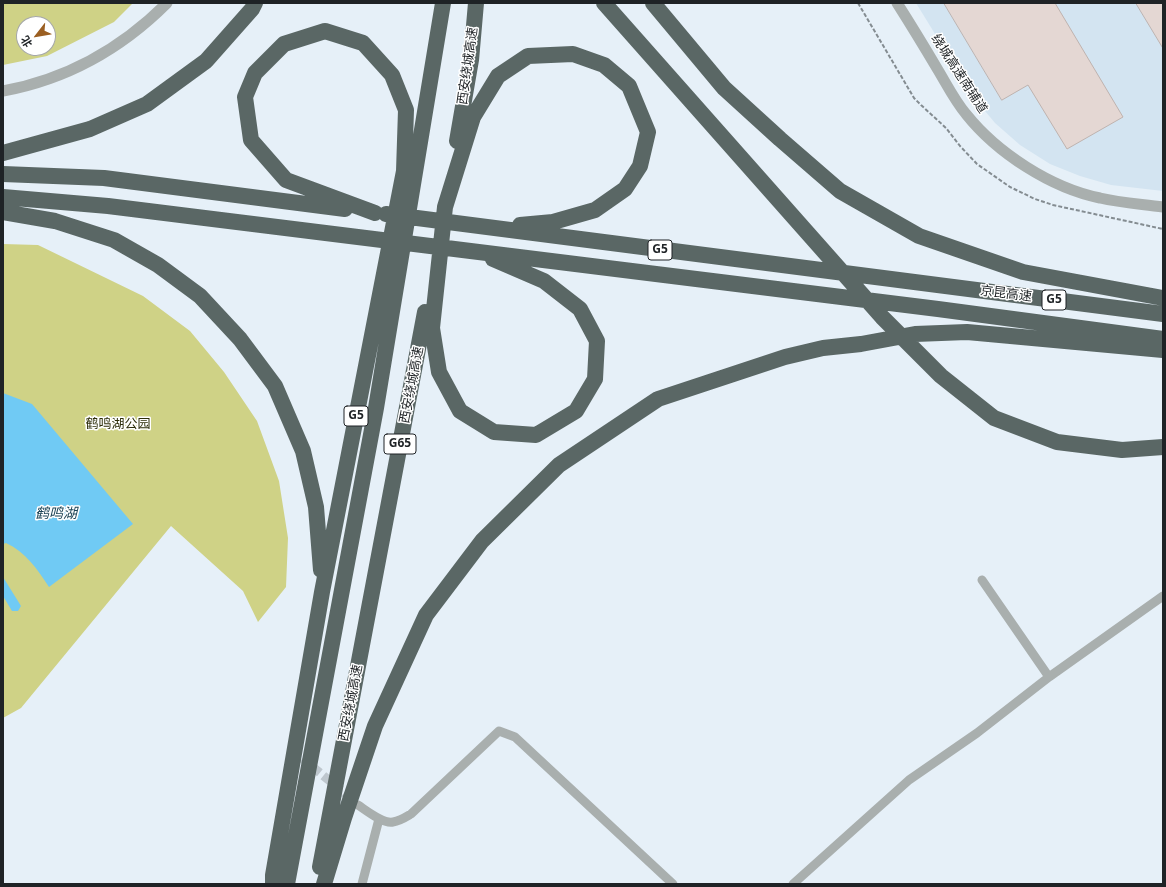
<!DOCTYPE html>
<meta charset="utf-8">
<style>
body{margin:0}
#map{position:relative;width:1166px;height:887px;overflow:hidden;background:#e6f0f8;font-family:"Noto Sans","Noto Sans SC",sans-serif}
canvas{display:block}
.frame{position:absolute;inset:0;border:4px solid #1f2326;pointer-events:none}
.north{position:absolute;left:16px;top:16px;width:40px;height:40px;box-sizing:border-box;background:#fff;border:1px solid #a5a7a8;border-radius:50%;rotate:239deg;font-size:11px;font-weight:700;line-height:16px;text-align:center;color:#1f2326}
.north::after{content:'';display:block;margin:auto;width:14px;height:18px;background:#9b5f22;clip-path:polygon(50% 0,100% 100%,50% 72%,0 100%)}
</style>
<div id="map">
<canvas width="1166" height="887"></canvas>
<div class="frame"></div>
<div class="north">北</div>
</div>
<script>
const ctx = document.querySelector('canvas').getContext('2d');
ctx.lineJoin = 'round';
function fill(path, color) {
  ctx.fillStyle = color;
  ctx.fill(path, 'evenodd');
}
function strokePath(path, color, width, dash) {
  ctx.strokeStyle = color;
  ctx.lineWidth = width;
  ctx.lineCap = dash ? 'butt' : 'round';
  ctx.setLineDash(dash || []);
  ctx.stroke(path);
}
function label(font, color, halo, rows, align = 'center') {
  ctx.font = font + ' "Noto Sans","Noto Sans SC",sans-serif';
  ctx.lineWidth = 3;
  ctx.setLineDash([]);
  ctx.textBaseline = 'middle';
  ctx.strokeStyle = halo;
  ctx.fillStyle = color;
  for (const [text, x, y, turn = 0] of rows) {
    ctx.save();
    ctx.translate(x, y);
    ctx.rotate((+turn || 0) * Math.PI / 180);
    ctx.textAlign = isNaN(turn) ? turn : align;
    if (halo) ctx.strokeText(text, 0, 0);
    ctx.fillText(text, 0, 0);
    ctx.restore();
  }
}
const built = new Path2D(`
 M916,3h247v188l-52,-6 -31,-9 -30,-12 -30,-19 -25,-22 -20,-24z`);
const green = new Path2D(`
 M3,3h130l-19,19 -67,34 -44,9zM24,24h24v24h-24z
 M3,244l35,1 105,51 47,35 34,41 33,49 22,60 9,57 -2,49 -28,35 -15,-31 -72,-65 -150,182 -18,10z`);
const water = new Path2D(`
 M3,393l29,11 101,120 -84,63c-12,-18 -23,-35 -43,-44l-3,1z
 M3,577l18,29 -3,5h-6l-9,-15z`);
const building = new Path2D(`
 M944,3h111l68,114 -56,32 -39,-64 -26,15z
 M1136,3h27v45z`);
const minorTunnel = new Path2D(`
 M292,750l61,50`);
const path = new Path2D(`
 M858,3l56,95 7,7 25,23 14,18 17,18 33,23 25,12 18,6 110,24`);
const minor = new Path2D(`
 M982,580l67,97
 M358,805c9,6 25,19 35,17 7,-1 13,-5 18,-8l88,-83 16,6 158,147
 M362,884l17,-65
 M793,884l116,-104 68,-47 72,-56 114,-81`);
const tertiary = new Path2D(`
 M897,3c14,22 28,45 41,67 9,15 17,31 28,44 31,39 85,74 134,84 21,5 42,6 63,9
 M3,91c65,-12 118,-42 164,-88`);
const motorway = new Path2D(`
 M604,3l278,314 59,59 53,42 63,24 65,8 41,-3
 M653,3l71,85 56,51 60,52 79,45 104,36 140,26
 M457,141l14,-81 5,-57
 M3,153l87,-24 57,-25 59,-43 46,-52 3,-6
 M3,174l101,4 241,31
 M3,197l105,9 830,103 225,30
 M3,212l52,9 59,19 44,25 42,31 40,43 35,47 28,65 13,56 5,63
 M386,214l777,100
 M493,259l51,22 36,28 17,32 -2,38 -19,32 -40,24 -42,-3 -34,-21 -21,-39 -7,-44 13,-121 28,-90 25,-41 30,-20 45,-2 31,11 25,21 19,46 -8,34 -15,23 -30,21 -42,12 -33,3
 M320,867l105,-555
 M273,884v-9l49,-283 82,-421 2,-61 -14,-35 -29,-32 -38,-12 -41,13 -29,29 -10,24 6,43 35,40 89,33
 M287,884l89,-476 67,-405
 M324,884l20,-66 31,-92 51,-111 56,-74 77,-76 99,-66 127,-42 38,-9 38,-4 54,-10 52,-2 196,18`);
const shields = [
 [660,250,24],
 [1054,300,24],
 [356,416,24],
 [400,444,32]
];
const shieldNames = [
 ["G5",660,250],
 ["G5",1054,300],
 ["G5",356,416],
 ["G65",400,444]
];
const streetNames = [
 ["西安绕城高速",468,66,-82],
 ["绕城高速南辅道",959,74,57],
 ["京昆高速",1006,294,7],
 ["西安绕城高速",412,385,-79],
 ["西安绕城高速",351,703,-79]
];
const parkNames = [
 ["鹤鸣湖公园",118,424]
];
const waterNames = [
 ["鹤鸣湖",56,514]
];
fill(built, '#d3e4f1');
fill(green, '#cfd286');
fill(water, '#70caf4');
fill(building, '#e4d7d3');
strokePath(building, '#bfb3af', 1);
strokePath(minorTunnel, '#bec7ce', 9, [9, 4.5]);
strokePath(path, '#848c91', 2, [4, 2]);
strokePath(minor, '#a9afae', 9);
strokePath(tertiary, '#a9afae', 11);
strokePath(motorway, '#5a6765', 16);
for (const [x, y, w] of shields) {
  const box = new Path2D();
  box.roundRect(x - w / 2, y - 10, w, 20, 3);
  ctx.fillStyle = '#fff';
  ctx.fill(box);
  strokePath(box, '#1f2326', 1);
}
label('bold 12px', '#1f2326', null, shieldNames);
label('13px', '#1f2326', '#fff', streetNames);
label('13px', '#2c2d09', '#fff', parkNames);
label('italic 14px', '#1c4355', '#fff', waterNames);
</script>
